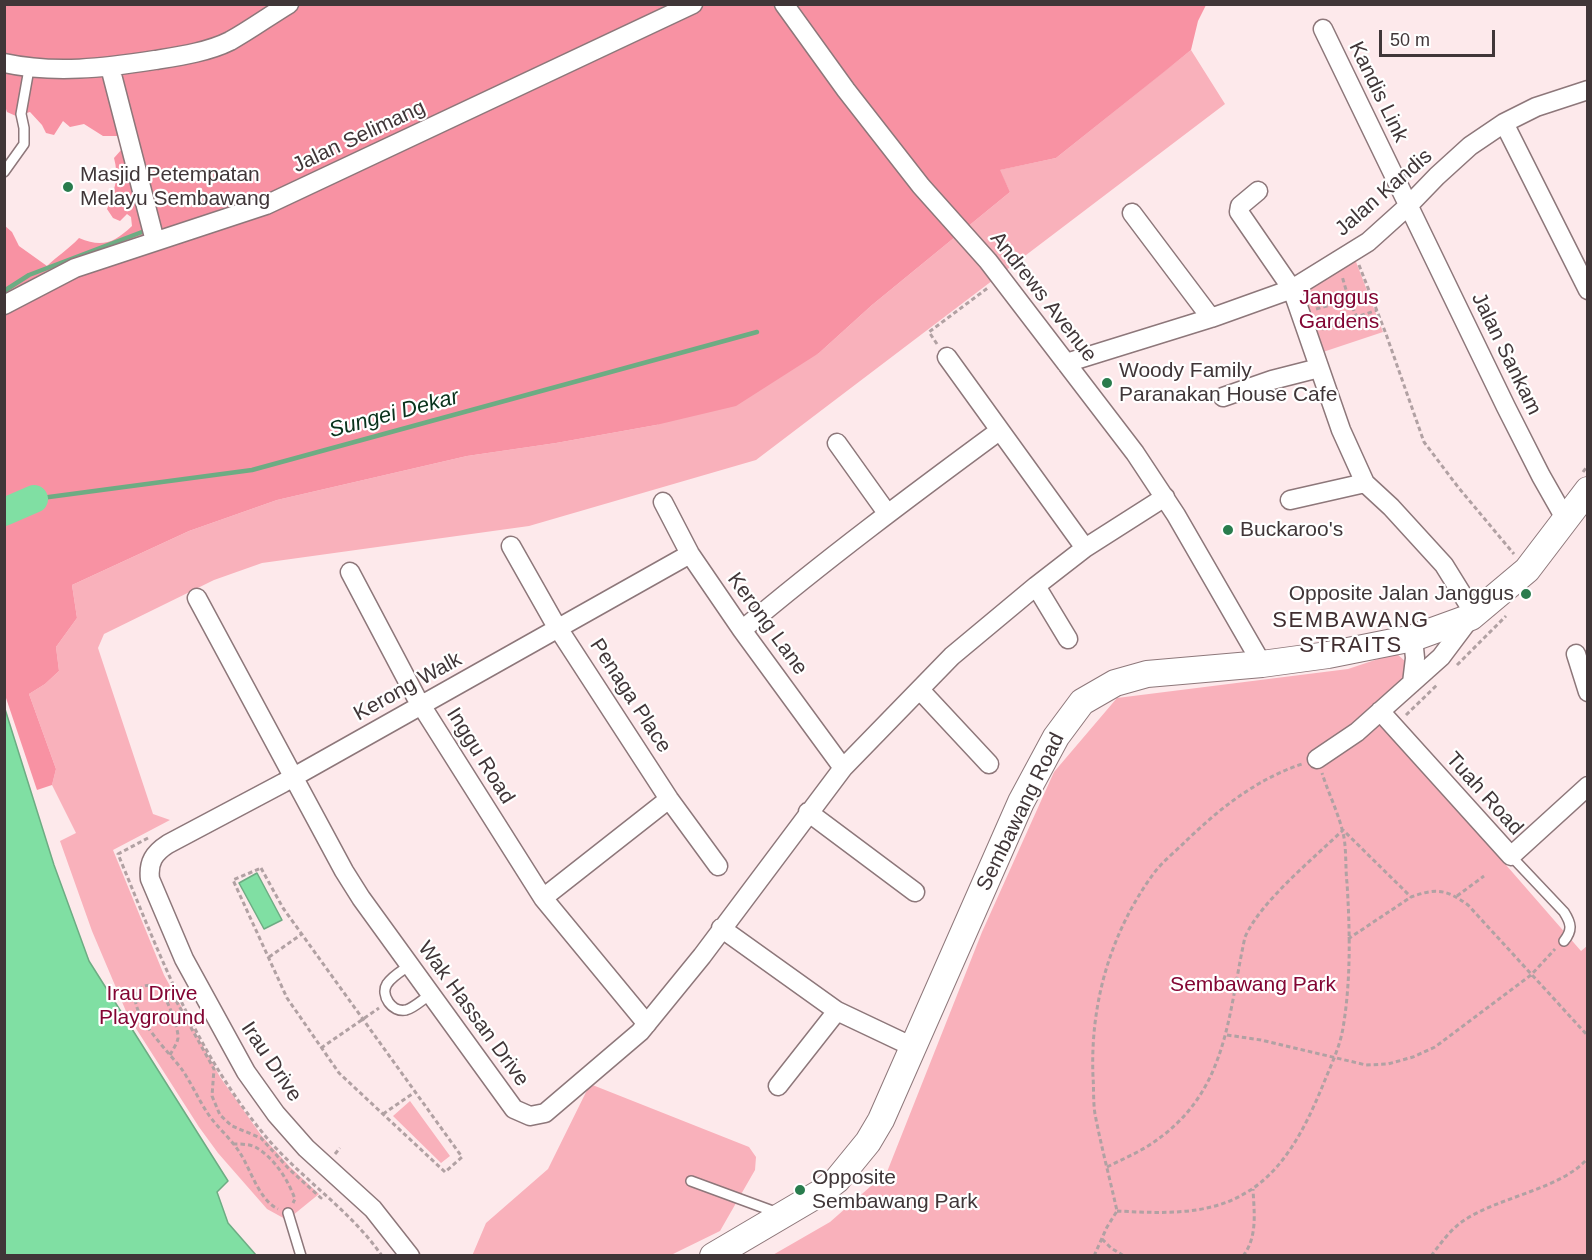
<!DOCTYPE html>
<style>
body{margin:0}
#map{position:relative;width:1592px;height:1260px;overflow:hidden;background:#fde9eb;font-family:Arial,sans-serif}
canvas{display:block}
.frame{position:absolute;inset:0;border:6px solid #403638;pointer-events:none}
.scale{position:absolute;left:1379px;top:30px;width:116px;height:27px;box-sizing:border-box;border:3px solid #403638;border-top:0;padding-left:8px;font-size:18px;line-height:21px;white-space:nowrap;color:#403638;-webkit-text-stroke:4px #fff;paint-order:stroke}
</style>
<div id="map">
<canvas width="1592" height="1260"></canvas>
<div class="frame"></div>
<div class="scale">50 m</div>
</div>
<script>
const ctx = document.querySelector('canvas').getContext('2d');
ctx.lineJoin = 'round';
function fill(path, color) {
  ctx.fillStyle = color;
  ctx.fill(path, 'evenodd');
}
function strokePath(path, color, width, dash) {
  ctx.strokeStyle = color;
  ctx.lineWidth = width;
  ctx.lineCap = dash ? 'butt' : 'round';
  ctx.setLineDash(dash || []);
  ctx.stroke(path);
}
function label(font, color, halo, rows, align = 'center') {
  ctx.font = font + ' Arial,sans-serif';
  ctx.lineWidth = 4.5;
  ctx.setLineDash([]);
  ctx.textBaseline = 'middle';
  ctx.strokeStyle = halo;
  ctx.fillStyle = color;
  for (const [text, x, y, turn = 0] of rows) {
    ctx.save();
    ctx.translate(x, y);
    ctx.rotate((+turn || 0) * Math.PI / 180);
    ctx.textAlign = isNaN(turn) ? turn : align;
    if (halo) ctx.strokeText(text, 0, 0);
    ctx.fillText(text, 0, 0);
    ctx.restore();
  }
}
const green = new Path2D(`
 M1191,50l34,54 -469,356 -227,66 -267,37 -48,17 -110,54 -6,14 55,166 17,6 -57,30 51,125 56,102 41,58 29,32 29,27 -32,26 -20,-11 -49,-56 -19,-26 -71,-111 -36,-85 -32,-90 16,-8 -24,-48 4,-16 -27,-75 16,-10 14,-13 -3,-24 21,-29 -5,-33 117,-54 88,-31 190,-44 89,-13 100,-18 163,-72 53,-48 138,-113 -11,-22 57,-12z
 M1353,254l30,78 -66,22 -23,-64z
 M1396,653l11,10 3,11 -39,36 210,241 6,-5v309l-816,1 59,-34 57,-50 95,-240 72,-160 63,-74 231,-29z
 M590,1084l159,63 7,10 -1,13 -35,61 -49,24 -199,1 14,-33 62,-54z
 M410,1101l40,55 -9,7 -48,-47z`);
const forest = new Path2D(`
 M5,5h1201l-8,16 -7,29 -27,22 -108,86 -56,12 10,22 -138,113 -53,48 -83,53 -80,19 -100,18 -89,13 -190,44 -88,31 -117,54 5,33 -21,29 3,24 -14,13 -16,10 27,75 -4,16 -15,5 -32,-95 -1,-470 8,7 7,14 28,20c10,-10 22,-17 32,-28 23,10 35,5 53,-12l-1,-9 -4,-3 -7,7 -7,-3 -6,-9c8,-18 12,-33 7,-51l8,-9 -4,-13h-15l-19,-12 -14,3 -7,-6 -9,14 -8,-2 -4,-8 -12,-13 -14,4 -9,-4 -3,-9z`);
const water = new Path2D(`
 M5,709l49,156 35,96 139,220 -11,11 11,31 28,32h-251z
 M257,873l25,47 -18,9 -25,-46z`);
const stream = new Path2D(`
 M4,291l25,-16 113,-43
 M34,499l218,-29 505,-138`);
const river = new Path2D(`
 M4,512l30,-13`);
const path = new Path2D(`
 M1359,265l27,69 38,108 34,45 56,67
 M1349,300l8,17 20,-7
 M1316,309l33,-9 -7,-24
 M1322,329l35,-12
 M937,344l-8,-12 60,-45
 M1583,472l5,-7
 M1457,665l49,-49
 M1406,715l32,-31
 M148,838l-30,16c40,97 77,196 144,278 36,45 87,76 120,124
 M261,868l22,40 179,249 -17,15 -106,-99 -52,-75 -54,-118z
 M1457,896l27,-20
 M1348,939l63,-42
 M269,957l33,-23
 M177,996l-3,1 40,72 -2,27 8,19 12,11 29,12 28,31 32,29 2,-3
 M1227,1035l34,5 105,25 22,-1 25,-7 22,-10 96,-72 24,-26
 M321,1048l58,-40
 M170,1055c3,-6 7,-11 8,-17 1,-9 -12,-44 -20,-50 -8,-5 -19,-3 -22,7 -6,20 36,60 47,76 10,15 17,32 28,47 9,12 21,22 29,35 11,17 19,47 38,56
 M383,1114l32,-22
 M233,1144c8,0 18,0 24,4 18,11 31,32 38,51l-2,4
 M335,1154l5,-6
 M1107,1167c14,-7 28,-13 41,-21 80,-51 79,-127 97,-209 16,-36 68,-78 98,-107l68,67c25,-9 35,-8 57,8l120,131
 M1117,1211c41,2 88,5 125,-16 43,-23 65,-71 83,-115 7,-17 15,-34 18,-52 8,-47 7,-98 4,-145 -2,-17 0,-38 -5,-54 -5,-19 -14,-37 -20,-56
 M1102,1239l9,9 13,8
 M1094,1256l13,-29 10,-16c-7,-32 -16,-65 -22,-97 -2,-12 -1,-25 -2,-37 -3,-73 17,-144 61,-204 9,-12 22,-22 32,-32 34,-33 71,-62 116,-77
 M1243,1256c15,-19 11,-45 10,-67
 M1431,1256c10,-13 19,-26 32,-35 35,-24 99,-32 125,-63`);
const lane = new Path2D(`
 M4,172l20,-28v-16l-3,-14 8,-45
 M1511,856l53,56c7,11 9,18 0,29
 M410,965c-7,5 -18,11 -23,19 -7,11 5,29 19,26 8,-2 17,-11 25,-16
 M691,1181l87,32
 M288,1213l13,43`);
const street = new Path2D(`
 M784,4l62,86 75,96 67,75 147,192 41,62 86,149
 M1323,29l183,378 35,69 25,44
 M4,63c51,11 100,5 151,-3 25,-4 53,-8 75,-19 20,-11 39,-25 59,-37
 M110,67l45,174
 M1504,123l84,167
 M1258,191l-18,15 -1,6 53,77 49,141 24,53 26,24 53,58 31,50
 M1132,213l79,105
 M4,305l71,-37 191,-63 427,-201
 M947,357l138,191
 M1066,363l145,-45 81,-29 76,-47 40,-36 29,-30 33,-30 34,-23 32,-16 52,-17
 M1223,397l49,-17 47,-12
 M837,443l50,70
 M1290,500l75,-17
 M663,502l27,52 52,76 101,138
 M511,546l43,76 115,177 49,67
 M350,572l66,125 127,201 104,126
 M1036,586l32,53
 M197,598l147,273 17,27 153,211 16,7 15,-3 95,-81 62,-76 141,-188 109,-112 84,-70 49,-38 80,-51
 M742,630c83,-70 170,-135 257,-199
 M1576,654l12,38
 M1412,683l3,-25 -2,-20
 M920,690l69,74
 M1380,711l131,145 77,-70
 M1317,759l40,-27 84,-75 30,-40
 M808,812l107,80
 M543,898l126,-99
 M721,928l116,83 76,36
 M778,1086l59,-75
 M410,1256l-37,-47 -67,-61 -30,-34 -30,-42 -62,-113 -34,-80c-2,-17 4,-26 18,-35l115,-61 407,-229`);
const secondary = new Path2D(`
 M713,1256l107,-63 17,-13 31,-38 13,-22 140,-318 35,-65 26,-35 33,-19 32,-9 115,-10 66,-9 85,-17 58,-21 56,-47 61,-80`);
const markers = [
 [68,187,6,"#297c4d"],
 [1107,383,6,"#297c4d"],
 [1228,530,6,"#297c4d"],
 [1526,594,6,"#297c4d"],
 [800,1190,6,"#297c4d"]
];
const streetNames = [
 ["Kandis Link",1378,92,64],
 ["Jalan Selimang",359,137,-25],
 ["Jalan Kandis",1384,193,-41],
 ["Andrews Avenue",1043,297,52],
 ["Jalan Sankam",1506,354,64],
 ["Kerong Lane",767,624,54],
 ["Kerong Walk",408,687,-29],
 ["Penaga Place",630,696,57],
 ["Inggu Road",480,756,58],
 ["Tuah Road",1484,794,48],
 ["Sembawang Road",1021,812,-64],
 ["Wak Hassan Drive",473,1014,54],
 ["Irau Drive",271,1062,56]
];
const poiNames = [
 ["Masjid Petempatan",80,175],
 ["Melayu Sembawang",80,199],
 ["Woody Family",1119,371],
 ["Paranakan House Cafe",1119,395],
 ["Buckaroo's",1240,530],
 ["Opposite Jalan Janggus",1514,594,"right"],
 ["Opposite",812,1178],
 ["Sembawang Park",812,1202]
];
const parkNames = [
 ["Janggus",1339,298],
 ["Gardens",1339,322],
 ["Sembawang Park",1253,985],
 ["Irau Drive",152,994],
 ["Playground",152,1018]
];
const waterNames = [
 ["Sungei Dekar",394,414,-15]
];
const neighbourhoodNames = [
 ["SEMBAWANG",1351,621],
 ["STRAITS",1351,646]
];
fill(green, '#f9b1bb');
fill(forest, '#f892a3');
fill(water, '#80dfa3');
strokePath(water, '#6dac83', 1.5);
strokePath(stream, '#6dac83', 4.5);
strokePath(river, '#80dfa3', 28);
strokePath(lane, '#8d777a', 12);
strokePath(street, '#8d777a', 21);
strokePath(secondary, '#8d777a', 28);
strokePath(path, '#b1a1a3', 3, [4.5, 3]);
strokePath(lane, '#fff', 9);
strokePath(street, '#fff', 18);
strokePath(secondary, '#fff', 26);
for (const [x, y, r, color] of markers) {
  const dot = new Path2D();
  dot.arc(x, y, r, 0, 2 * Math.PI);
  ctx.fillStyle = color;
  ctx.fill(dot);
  strokePath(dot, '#fff', 2);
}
label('21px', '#403638', '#fff', streetNames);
label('21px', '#403638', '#fff', poiNames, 'left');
label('21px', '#830533', '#fff', parkNames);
label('italic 22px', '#09321c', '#fff', waterNames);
ctx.letterSpacing = '1.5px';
label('22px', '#402e30', '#fff', neighbourhoodNames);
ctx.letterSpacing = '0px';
</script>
